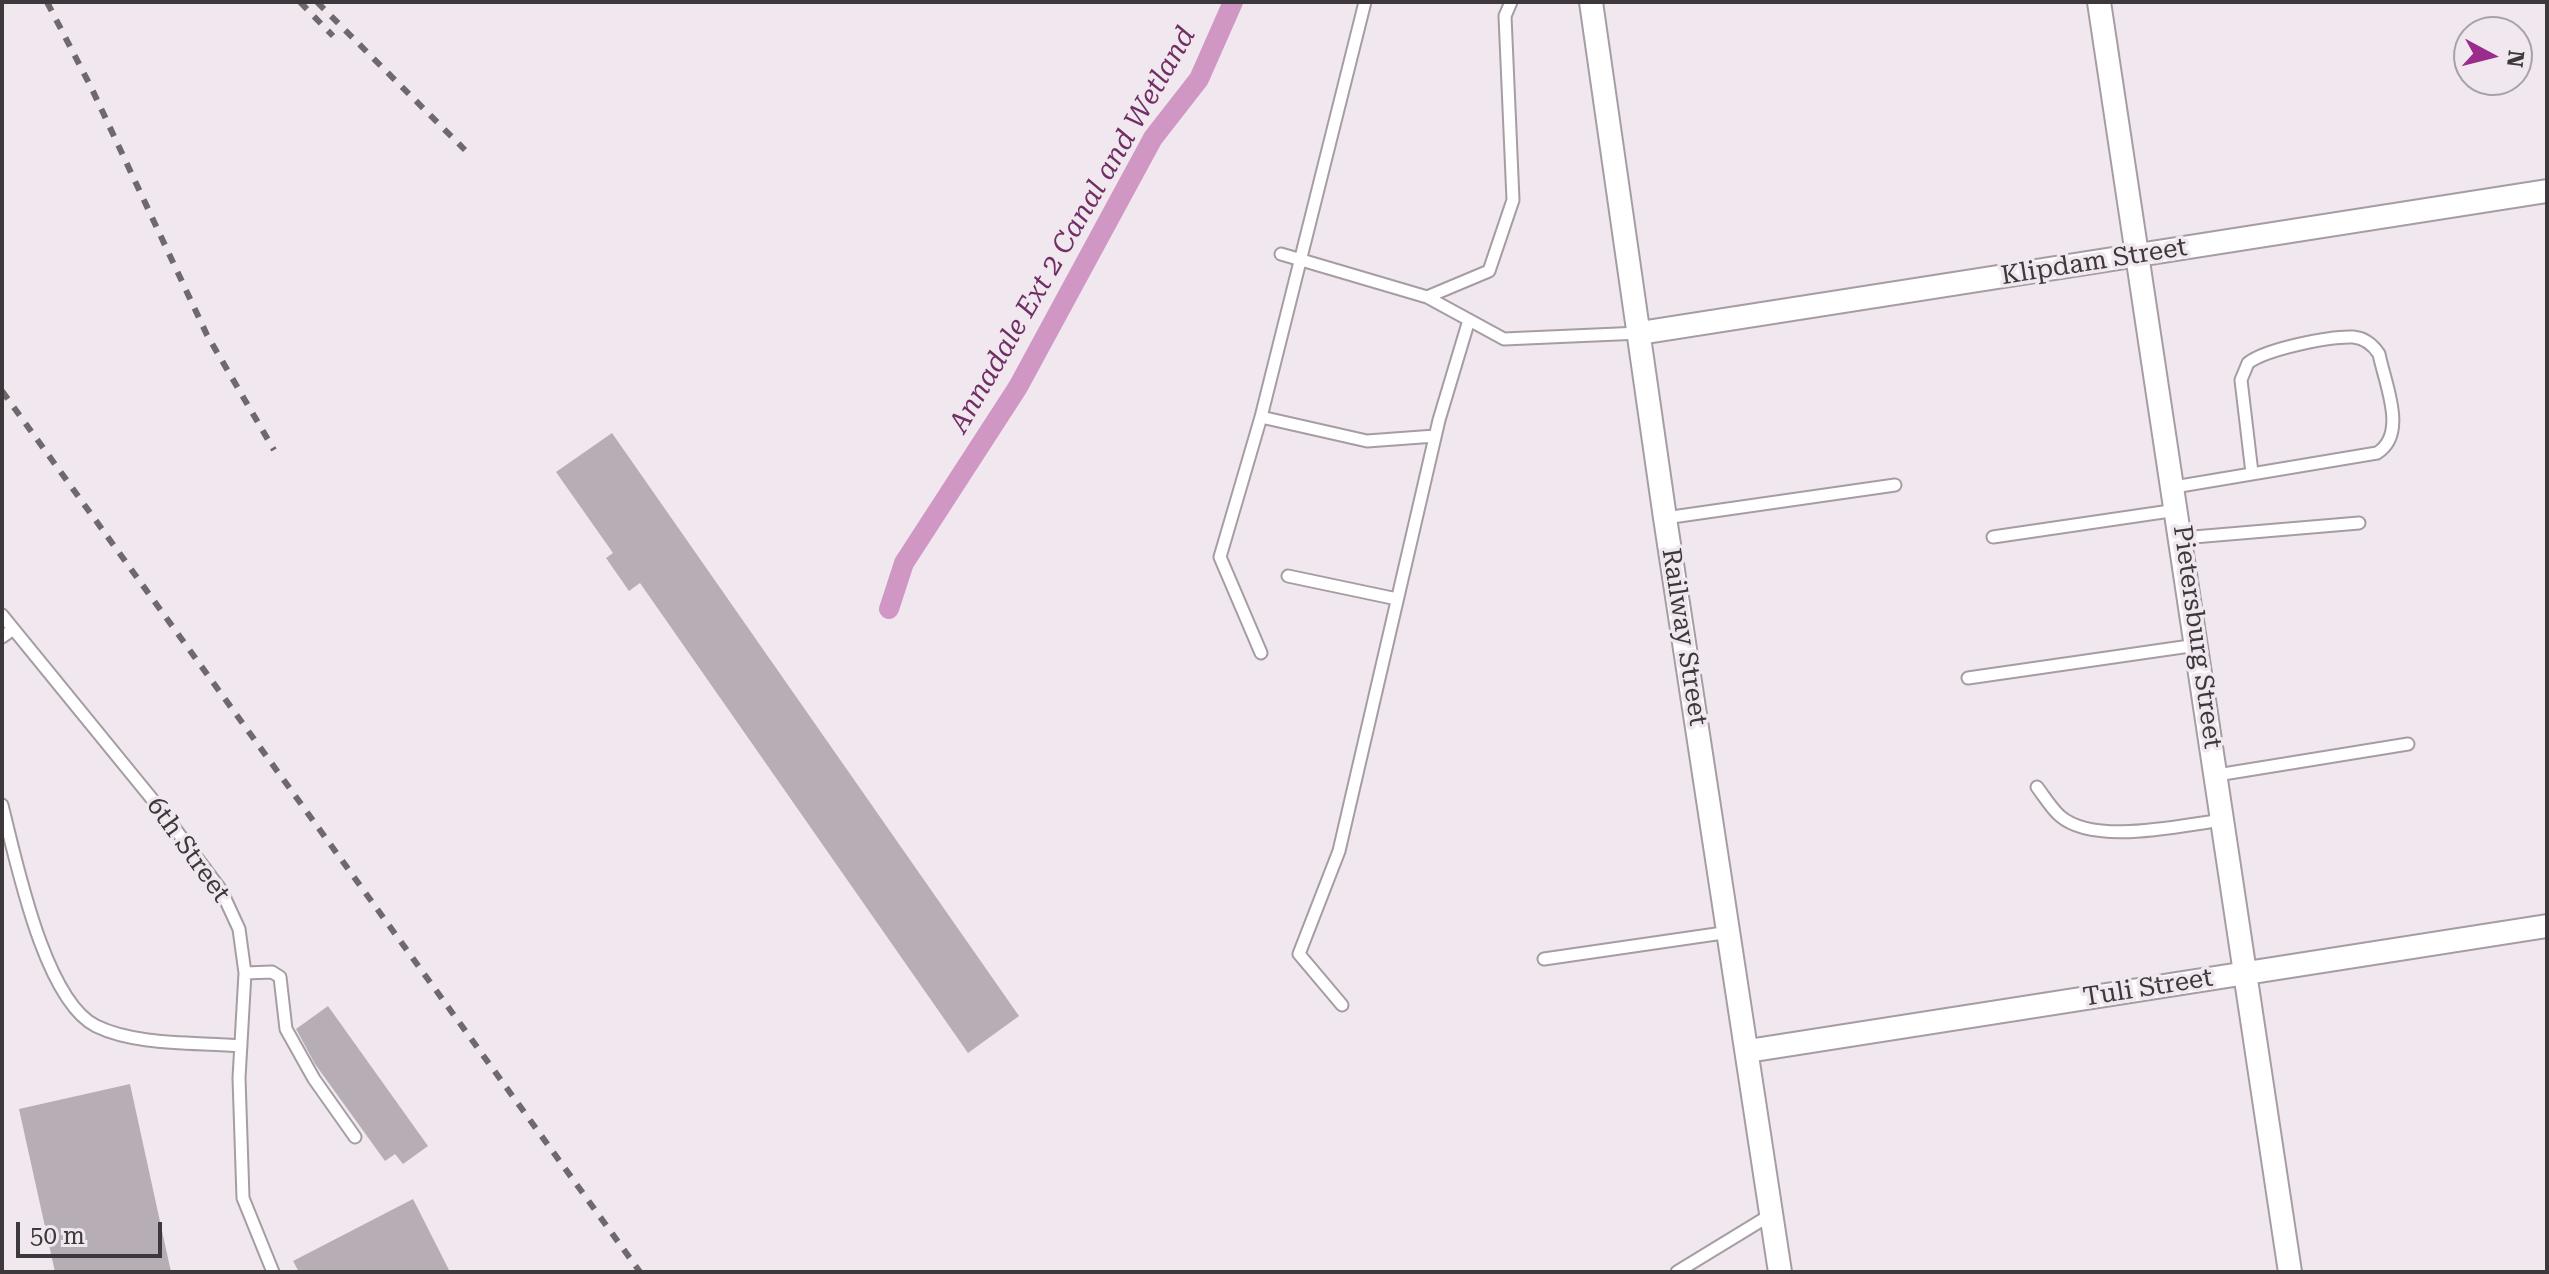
<!DOCTYPE html>
<style>
body{margin:0}
#map{position:relative;width:2549px;height:1274px;overflow:hidden;background:#f0e8ee;font-family:"Roboto Serif",serif}
canvas{display:block}
.frame{position:absolute;inset:0;border:4px solid #3c383b;pointer-events:none}
.north{position:absolute;left:2453px;top:16px;width:80px;height:80px;box-sizing:border-box;background:#f0e8ee;border:2px solid #a8a2a6;border-radius:50%;rotate:97deg;font-size:22px;font-weight:700;line-height:32px;text-align:center;color:#3c383b}
.north::after{content:'';display:block;margin:auto;width:28px;height:36px;background:#9b2c8b;clip-path:polygon(50% 0,100% 100%,50% 72%,0 100%)}
.scale{position:absolute;left:16px;top:1222px;width:146px;height:36px;box-sizing:border-box;border:4px solid #3c383b;border-top:0;padding-left:10px;font-size:24px;line-height:28px;white-space:nowrap;color:#3c383b;-webkit-text-stroke:6px #f0e8ee;paint-order:stroke}
</style>
<div id="map">
<canvas width="2549" height="1274"></canvas>
<div class="frame"></div>
<div class="north">N</div>
<div class="scale">50 m</div>
</div>
<script>
const ctx = document.querySelector('canvas').getContext('2d');
ctx.lineJoin = 'round';
function strokePath(path, color, width, dash) {
  ctx.strokeStyle = color;
  ctx.lineWidth = width;
  ctx.lineCap = dash ? 'butt' : 'round';
  ctx.setLineDash(dash || []);
  ctx.stroke(path);
}
function fill(path, color) {
  ctx.fillStyle = color;
  ctx.fill(path, 'evenodd');
}
function label(font, color, halo, rows, align = 'center') {
  ctx.font = font + ' "Roboto Serif",serif';
  ctx.lineWidth = 7;
  ctx.setLineDash([]);
  ctx.textBaseline = 'middle';
  ctx.strokeStyle = halo;
  ctx.fillStyle = color;
  for (const [text, x, y, turn = 0] of rows) {
    ctx.save();
    ctx.translate(x, y);
    ctx.rotate((+turn || 0) * Math.PI / 180);
    ctx.textAlign = isNaN(turn) ? turn : align;
    if (halo) ctx.strokeText(text, 0, 0);
    ctx.fillText(text, 0, 0);
    ctx.restore();
  }
}
const canal = new Path2D(`
 M889,609l15,-46 114,-176 135,-249 46,-59 34,-77`);
const building = new Path2D(`
 M612,433l407,583 -51,37 -328,-470 -11,8 -23,-33 7,-5 -57,-81z
 M328,1006l100,140 -25,18 -8,-10 -10,7 -70,-97 -19,-35z
 M130,1084l41,188h-116l-36,-163z
 M413,1199l37,73h-151l-6,-11z`);
const service = new Path2D(`
 M1281,254l146,43 77,42 136,-6
 M1427,297l62,-26 24,-71 -8,-184 6,-14
 M1261,417l106,24 68,-5
 M2174,487l203,-34c31,-19 8,-69 2,-99 -6,-9 -14,-16 -26,-17 -23,-1 -87,12 -105,26l-7,17 11,93
 M1665,518l230,-33
 M1993,537l184,-27
 M2182,538l177,-15
 M1288,576l109,23
 M2,615l159,195 60,80 18,39 6,44 -6,105 4,120 30,74
 M2,637l10,-7
 M1261,653l-41,-96 41,-140 104,-415
 M1968,678l229,-33
 M2217,775l191,-31
 M2037,787c7,9 14,21 23,29 35,30 121,9 163,4
 M2,805c14,55 42,195 94,221 41,20 100,16 145,20
 M1544,959l186,-27
 M245,973l27,-1 8,5 6,52 28,50 41,58
 M1342,1005l-43,-51 40,-103 100,-431 30,-100
 M1677,1272l95,-58`);
const minor = new Path2D(`
 M1591,2l74,516 115,754
 M2099,2l191,1270
 M1640,333l907,-142
 M1748,1051l799,-125`);
const rail = new Path2D(`
 M47,2l44,85 116,248 67,115
 M300,2l33,34
 M317,2l148,148
 M2,391l638,881`);
const streetNames = [
 ["Klipdam Street",2094,262,-9],
 ["Railway Street",1684,637,81],
 ["Pietersburg Street",2197,637,82],
 ["6th Street",188,850,54],
 ["Tuli Street",2148,988,-9]
];
const waterNames = [
 ["Annadale Ext 2 Canal and Wetland",1073,230,-60]
];
strokePath(canal, '#d097c4', 20);
fill(building, '#b7aeb5');
strokePath(service, '#a59da3', 15);
strokePath(minor, '#a59da3', 26);
strokePath(service, '#fff', 11);
strokePath(minor, '#fff', 22);
strokePath(rail, '#6f696d', 6, [10, 10]);
label('26px', '#3c383b', '#f0e8ee', streetNames);
label('italic 28px', '#712e66', '#f0e8ee', waterNames);
</script>
